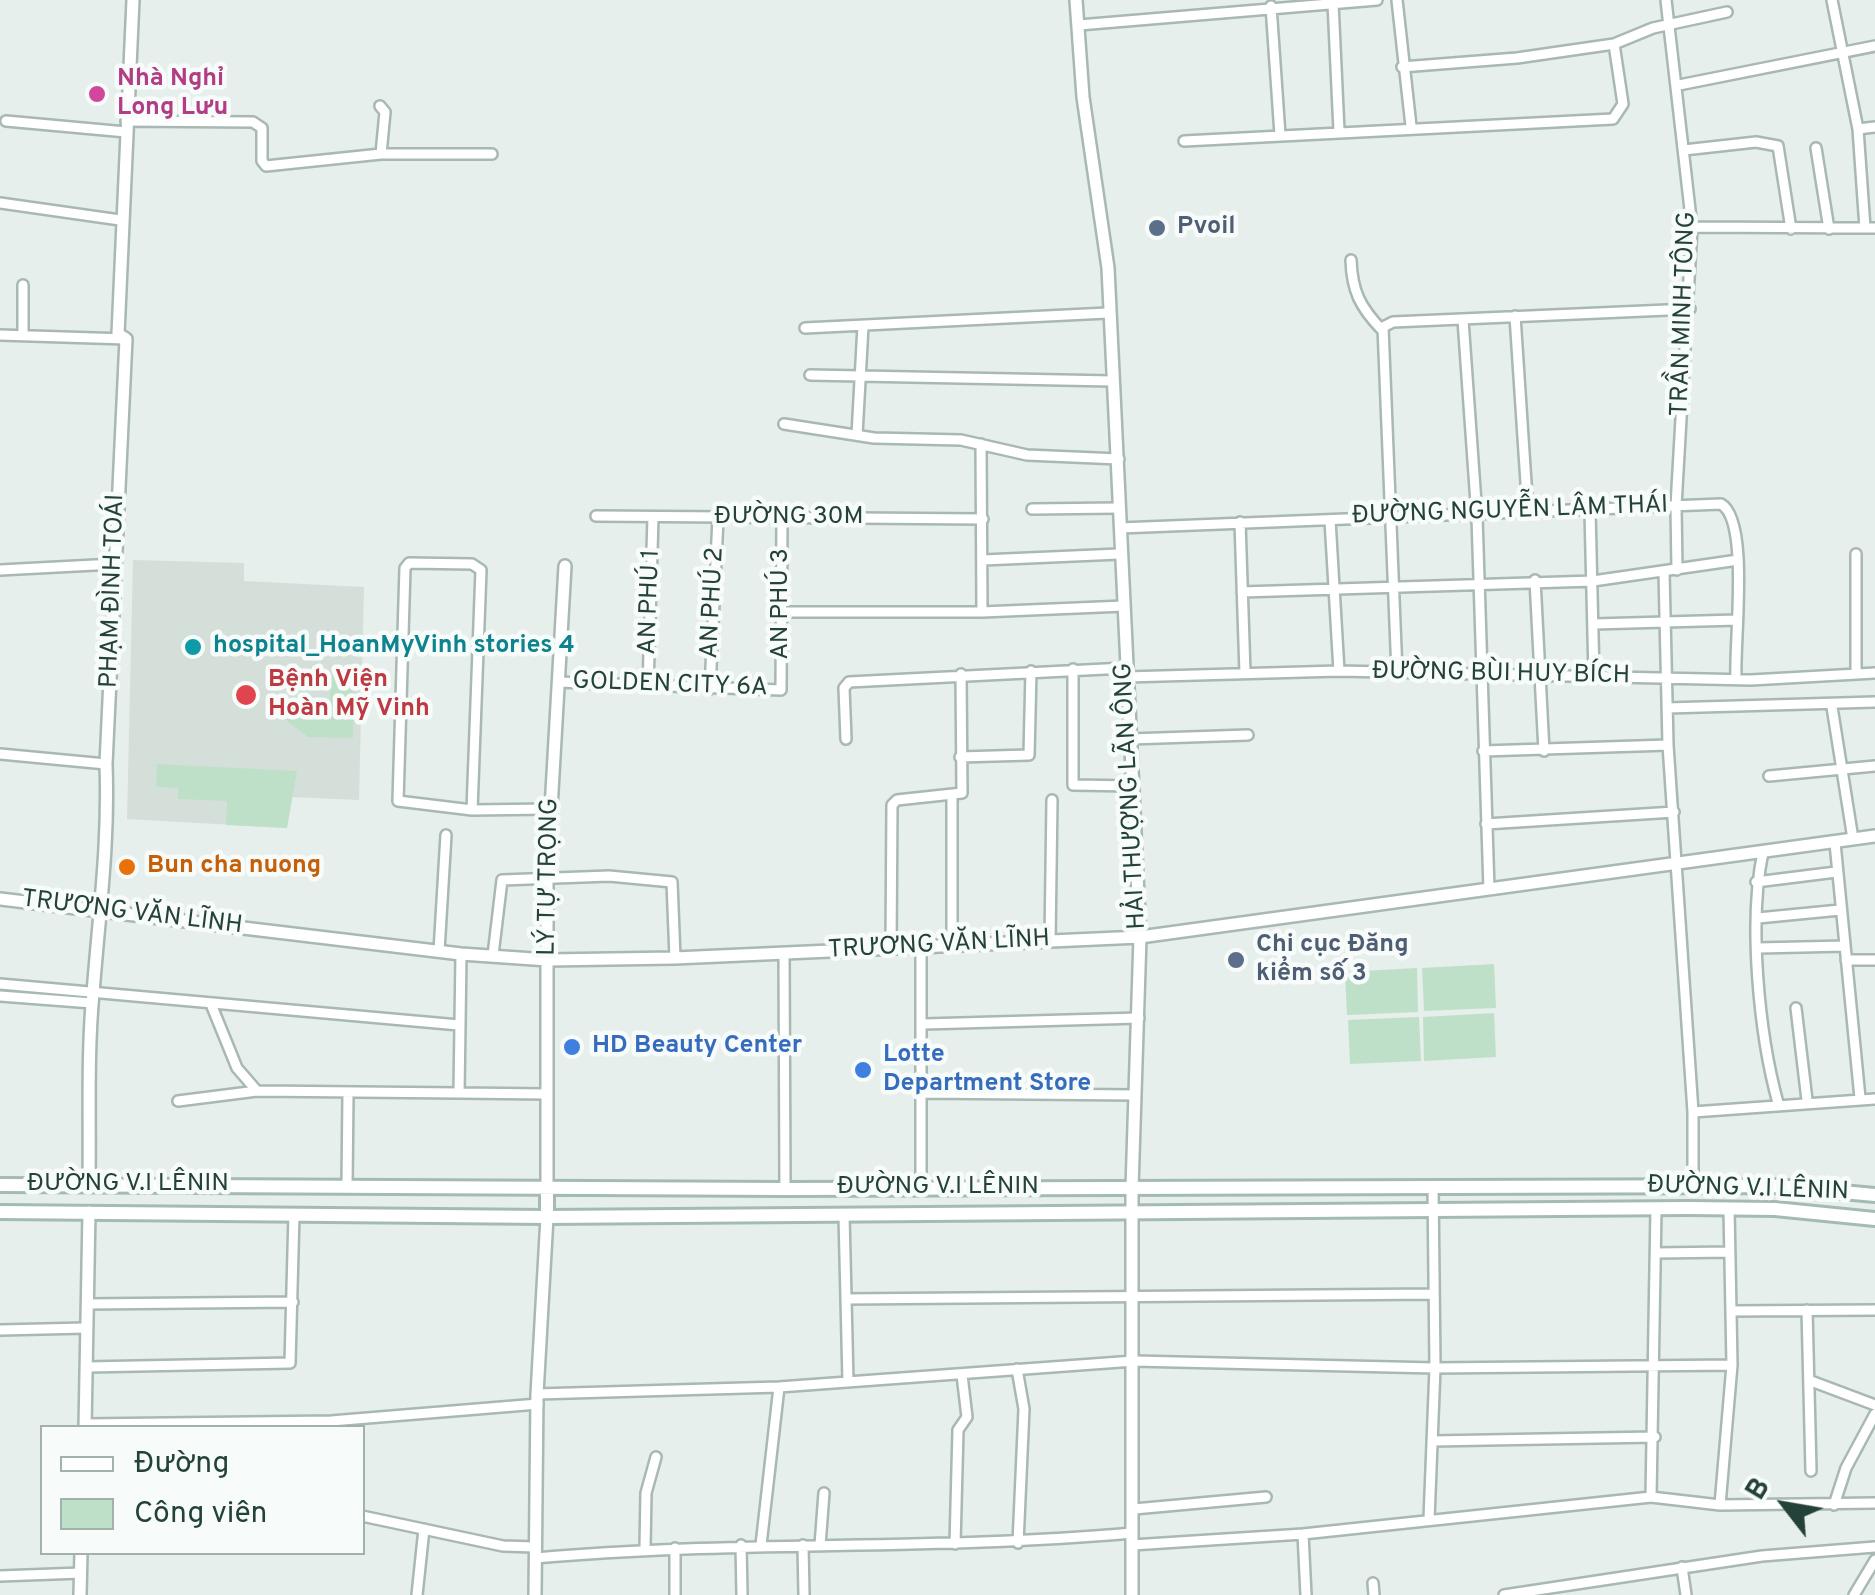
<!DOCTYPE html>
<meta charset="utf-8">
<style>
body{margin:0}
#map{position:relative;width:1875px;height:1595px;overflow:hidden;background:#e6efeb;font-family:Overpass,sans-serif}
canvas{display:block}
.legend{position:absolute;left:40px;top:1425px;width:325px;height:130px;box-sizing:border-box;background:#f7fbf9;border:2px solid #a3b1ad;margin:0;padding:12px 18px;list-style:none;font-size:30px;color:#24423a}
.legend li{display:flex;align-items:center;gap:20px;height:50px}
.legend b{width:50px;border:2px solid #a3b1ad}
.north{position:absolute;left:1735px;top:1455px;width:100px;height:100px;-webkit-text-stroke:8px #f7fbf9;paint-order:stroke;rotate:301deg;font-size:28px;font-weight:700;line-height:40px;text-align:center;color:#24423a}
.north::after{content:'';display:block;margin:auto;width:35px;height:45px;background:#24423a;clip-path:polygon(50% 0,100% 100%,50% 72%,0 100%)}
</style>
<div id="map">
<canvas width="1875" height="1595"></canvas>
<ul class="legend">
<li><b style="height:12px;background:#fff"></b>Đường</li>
<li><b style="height:28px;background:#bfe0c8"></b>Công viên</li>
</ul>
<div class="north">B</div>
</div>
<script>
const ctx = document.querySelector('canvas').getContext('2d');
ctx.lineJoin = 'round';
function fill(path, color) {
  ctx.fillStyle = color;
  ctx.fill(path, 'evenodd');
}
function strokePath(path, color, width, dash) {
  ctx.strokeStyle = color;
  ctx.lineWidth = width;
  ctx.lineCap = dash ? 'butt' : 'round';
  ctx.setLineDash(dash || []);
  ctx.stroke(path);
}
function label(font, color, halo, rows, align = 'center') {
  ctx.font = font + ' Overpass,sans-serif';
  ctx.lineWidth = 9;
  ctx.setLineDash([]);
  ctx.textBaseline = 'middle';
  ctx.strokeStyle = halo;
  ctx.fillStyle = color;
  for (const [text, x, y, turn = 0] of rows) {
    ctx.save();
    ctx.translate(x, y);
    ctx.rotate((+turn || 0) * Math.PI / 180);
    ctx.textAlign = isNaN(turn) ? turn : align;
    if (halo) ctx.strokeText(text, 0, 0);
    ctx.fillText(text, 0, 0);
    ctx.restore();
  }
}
const built = new Path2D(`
 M133,560l111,3v18l120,6 -5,213 -69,-3 -3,31 -160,-9z`);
const green = new Path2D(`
 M331,675l24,1 -2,62 -45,-1 -26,-20 47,1z
 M157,764l140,7 -10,57 -61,-3 1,-24 -49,-2v-11l-22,-1z
 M1494,964l2,44 -72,3 -2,-43z
 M1417,968l1,44 -71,3 -2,-43z
 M1494,1013l2,44 -72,4 -1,-44z
 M1419,1017l2,44 -71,3 -2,-44z`);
const minor = new Path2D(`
 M1397,0l14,126
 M1666,0l26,227 -16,279 1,64
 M1832,0l26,129 7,99
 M1333,3l6,128
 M1271,6l9,129
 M1079,25l298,-25
 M1402,67l115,-9 97,-14 39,-16 74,-16
 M1679,85l196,-39
 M380,106l5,6 -4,42
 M6,121l120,11
 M126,121l127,1 9,6v33l4,5 115,-12h111
 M1858,129l17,-2
 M1184,141l429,-22 10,-15 -9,-60
 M1816,148l13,81
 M1684,150l72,-8 22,4 13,83
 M0,203l120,17
 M1692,227l183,1
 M1351,260c1,31 9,47 31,70
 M23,285v50
 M1515,316l13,197
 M1463,320l14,197 12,372
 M805,328l302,-15
 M0,335l126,4
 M810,375l302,6
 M784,424l90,14 87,2 66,15 92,4
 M857,435l6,-109
 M981,444l1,168
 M1032,509l86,-1
 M1590,511l4,165
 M596,516l387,3
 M1330,520l9,151
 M1240,522l5,151
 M1120,528l601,-24c29,16 13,139 15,173
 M1856,554v120
 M983,560l136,-6
 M0,570l114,-6
 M1664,572l4,173 25,367v74
 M1535,580l9,171
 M1242,592l351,-11 145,-21
 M782,612h200l142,-6
 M1594,624l143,-4
 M1073,669v116l60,1
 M1397,673l-14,-346 10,-5 297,-13
 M1126,677l213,-6 412,9 124,-7
 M558,682l223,8 1,-172
 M648,687l5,-170
 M710,689l8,-171
 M1832,707l21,132
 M1667,708l208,-6
 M846,739l-2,-51 5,-6 276,-14
 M1130,739l118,-4
 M1483,751l185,-6
 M0,754l106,10
 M960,757l69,-2 2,-84
 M1769,776l106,-10
 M472,810l9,-240 -9,-6 -63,-1 -4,5 -7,233 74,9 78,-1
 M1486,824l188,-12
 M1835,843l25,255
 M1763,852c-15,70 -4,182 15,251
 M1756,882l80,-10
 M1758,918l82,-8
 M1050,940l2,-140
 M952,944v-148
 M891,947l1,-142 5,-5 65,-7 -1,-119
 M1758,948l87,-2
 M439,951l7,-116
 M784,953l1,236
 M493,955l9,-75 107,-4 63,6 3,76
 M1846,960h29
 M0,984l459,41
 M0,996l92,7
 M211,1004l26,64 20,23
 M1796,1008l11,92
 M924,1024l215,-6
 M459,1093l88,1
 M924,1093l210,2
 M178,1101l79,-10 202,2 2,-139
 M1693,1112l182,-13
 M347,1185l1,-91
 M921,1188v-243
 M844,1215l4,167
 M1656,1253l74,-1
 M846,1299l588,-5
 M87,1304l206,-2
 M1807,1310l4,161
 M1731,1311l144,-1
 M0,1330l86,-2
 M87,1367l203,-4 4,-149
 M1017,1369l7,40 -6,134
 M1811,1381l64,24
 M537,1394l242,-7 355,-26 301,7 297,-3
 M85,1424l246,-3 207,-17
 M1432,1441l223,-4
 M1651,1497l5,-288
 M1720,1505l12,-140 -3,-156
 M1834,1505l12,-37 29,-54
 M1134,1509l132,-12
 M362,1516l141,30 32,1
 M1429,1519l6,-151 -2,-181
 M1303,1534l3,61
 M955,1544l3,-114 9,-13 -5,-42
 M741,1545l1,50
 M761,1545l18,-158
 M803,1545l1,50
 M820,1545l4,-52
 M1132,1545l171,-11 348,-37 69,8 155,-2
 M645,1548l1,-55 10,-36
 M675,1548v47
 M536,1558c199,-18 397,-7 596,-25
 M1682,1567l4,28
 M0,1576l81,-3
 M1373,1583l1,12
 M417,1595l7,-66
 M1504,1595l258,-39 113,-9
 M1854,1595l21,-35`);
const tertiary = new Path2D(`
 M1076,0l7,97 25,171 32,669 -8,251v407
 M0,899l461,55 87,6 127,-2 465,-21 735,-101
 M89,1184c1,-63 -2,-128 4,-191 6,-78 16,-149 13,-229l20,-425 -8,-5 15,-334
 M547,1188v-310l18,-312
 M85,1428l4,-216
 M80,1595l1,-43
 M535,1595l2,-201 10,-177`);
const secondary = new Path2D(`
 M0,1185l785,4 992,-3 98,9
 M547,1188v29
 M0,1212l547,5 1141,-9 87,1 100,10`);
const markers = [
 [97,94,10,"#d1479c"],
 [1157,228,10,"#5c6f8a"],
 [193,647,10,"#0f9aa8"],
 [246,695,12,"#e0444e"],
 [127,867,10,"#e8710a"],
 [1236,960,10,"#5c6f8a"],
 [572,1047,10,"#3f7fe0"],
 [863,1070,10,"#3f7fe0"]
];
const hotelNames = [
 ["Nhà Nghỉ",117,80],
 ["Long Lưu",117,109]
];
const serviceNames = [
 ["Pvoil",1177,228],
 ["Chi cục Đăng",1256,946],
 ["kiểm số 3",1256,975]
];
const streetNames = [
 ["TRẦN MINH TÔNG",1685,314,-88],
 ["ĐƯỜNG NGUYỄN LÂM THÁI",1510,512,-2],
 ["ĐƯỜNG 30M",789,518],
 ["PHẠM ĐÌNH TOÁI",114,591,-88],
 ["AN PHÚ 1",651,602,-88],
 ["AN PHÚ 2",714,603,-87],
 ["AN PHÚ 3",782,604,-90],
 ["ĐƯỜNG BÙI HUY BÍCH",1501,675,1],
 ["GOLDEN CITY 6A",670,686,2],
 ["HẢI THƯỢNG LÃN ÔNG",1132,796,-93],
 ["LÝ TỰ TRỌNG",550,877,-89],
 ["TRƯƠNG VĂN LĨNH",132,914,7],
 ["TRƯƠNG VĂN LĨNH",939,946,-3],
 ["ĐƯỜNG V.I LÊNIN",128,1185],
 ["ĐƯỜNG V.I LÊNIN",938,1188],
 ["ĐƯỜNG V.I LÊNIN",1748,1190,2]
];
const cultureNames = [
 ["hospital_HoanMyVinh stories 4",213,647]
];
const healthNames = [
 ["Bệnh Viện",268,681],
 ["Hoàn Mỹ Vinh",268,710]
];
const foodNames = [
 ["Bun cha nuong",147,867]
];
const shopNames = [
 ["HD Beauty Center",592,1047],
 ["Lotte",883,1056],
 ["Department Store",883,1085]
];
fill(built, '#d4dfda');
fill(green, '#bfe0c8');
strokePath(minor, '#a8b8b2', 14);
strokePath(tertiary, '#a8b8b2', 16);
strokePath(secondary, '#a4bbb3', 18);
strokePath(minor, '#fff', 9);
strokePath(tertiary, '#fff', 11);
strokePath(secondary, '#fff', 12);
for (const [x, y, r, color] of markers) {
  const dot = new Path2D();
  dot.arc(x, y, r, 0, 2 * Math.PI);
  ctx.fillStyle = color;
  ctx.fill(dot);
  strokePath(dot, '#f7fbf9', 4);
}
label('bold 25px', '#b23c85', '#f7fbf9', hotelNames, 'left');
label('bold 25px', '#4e5e75', '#f7fbf9', serviceNames, 'left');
label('25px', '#24423a', '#f7fbf9', streetNames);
label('bold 25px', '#0d838f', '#f7fbf9', cultureNames, 'left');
label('bold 25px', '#be3a42', '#f7fbf9', healthNames, 'left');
label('bold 25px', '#c56008', '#f7fbf9', foodNames, 'left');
label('bold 25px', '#366cbe', '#f7fbf9', shopNames, 'left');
</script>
